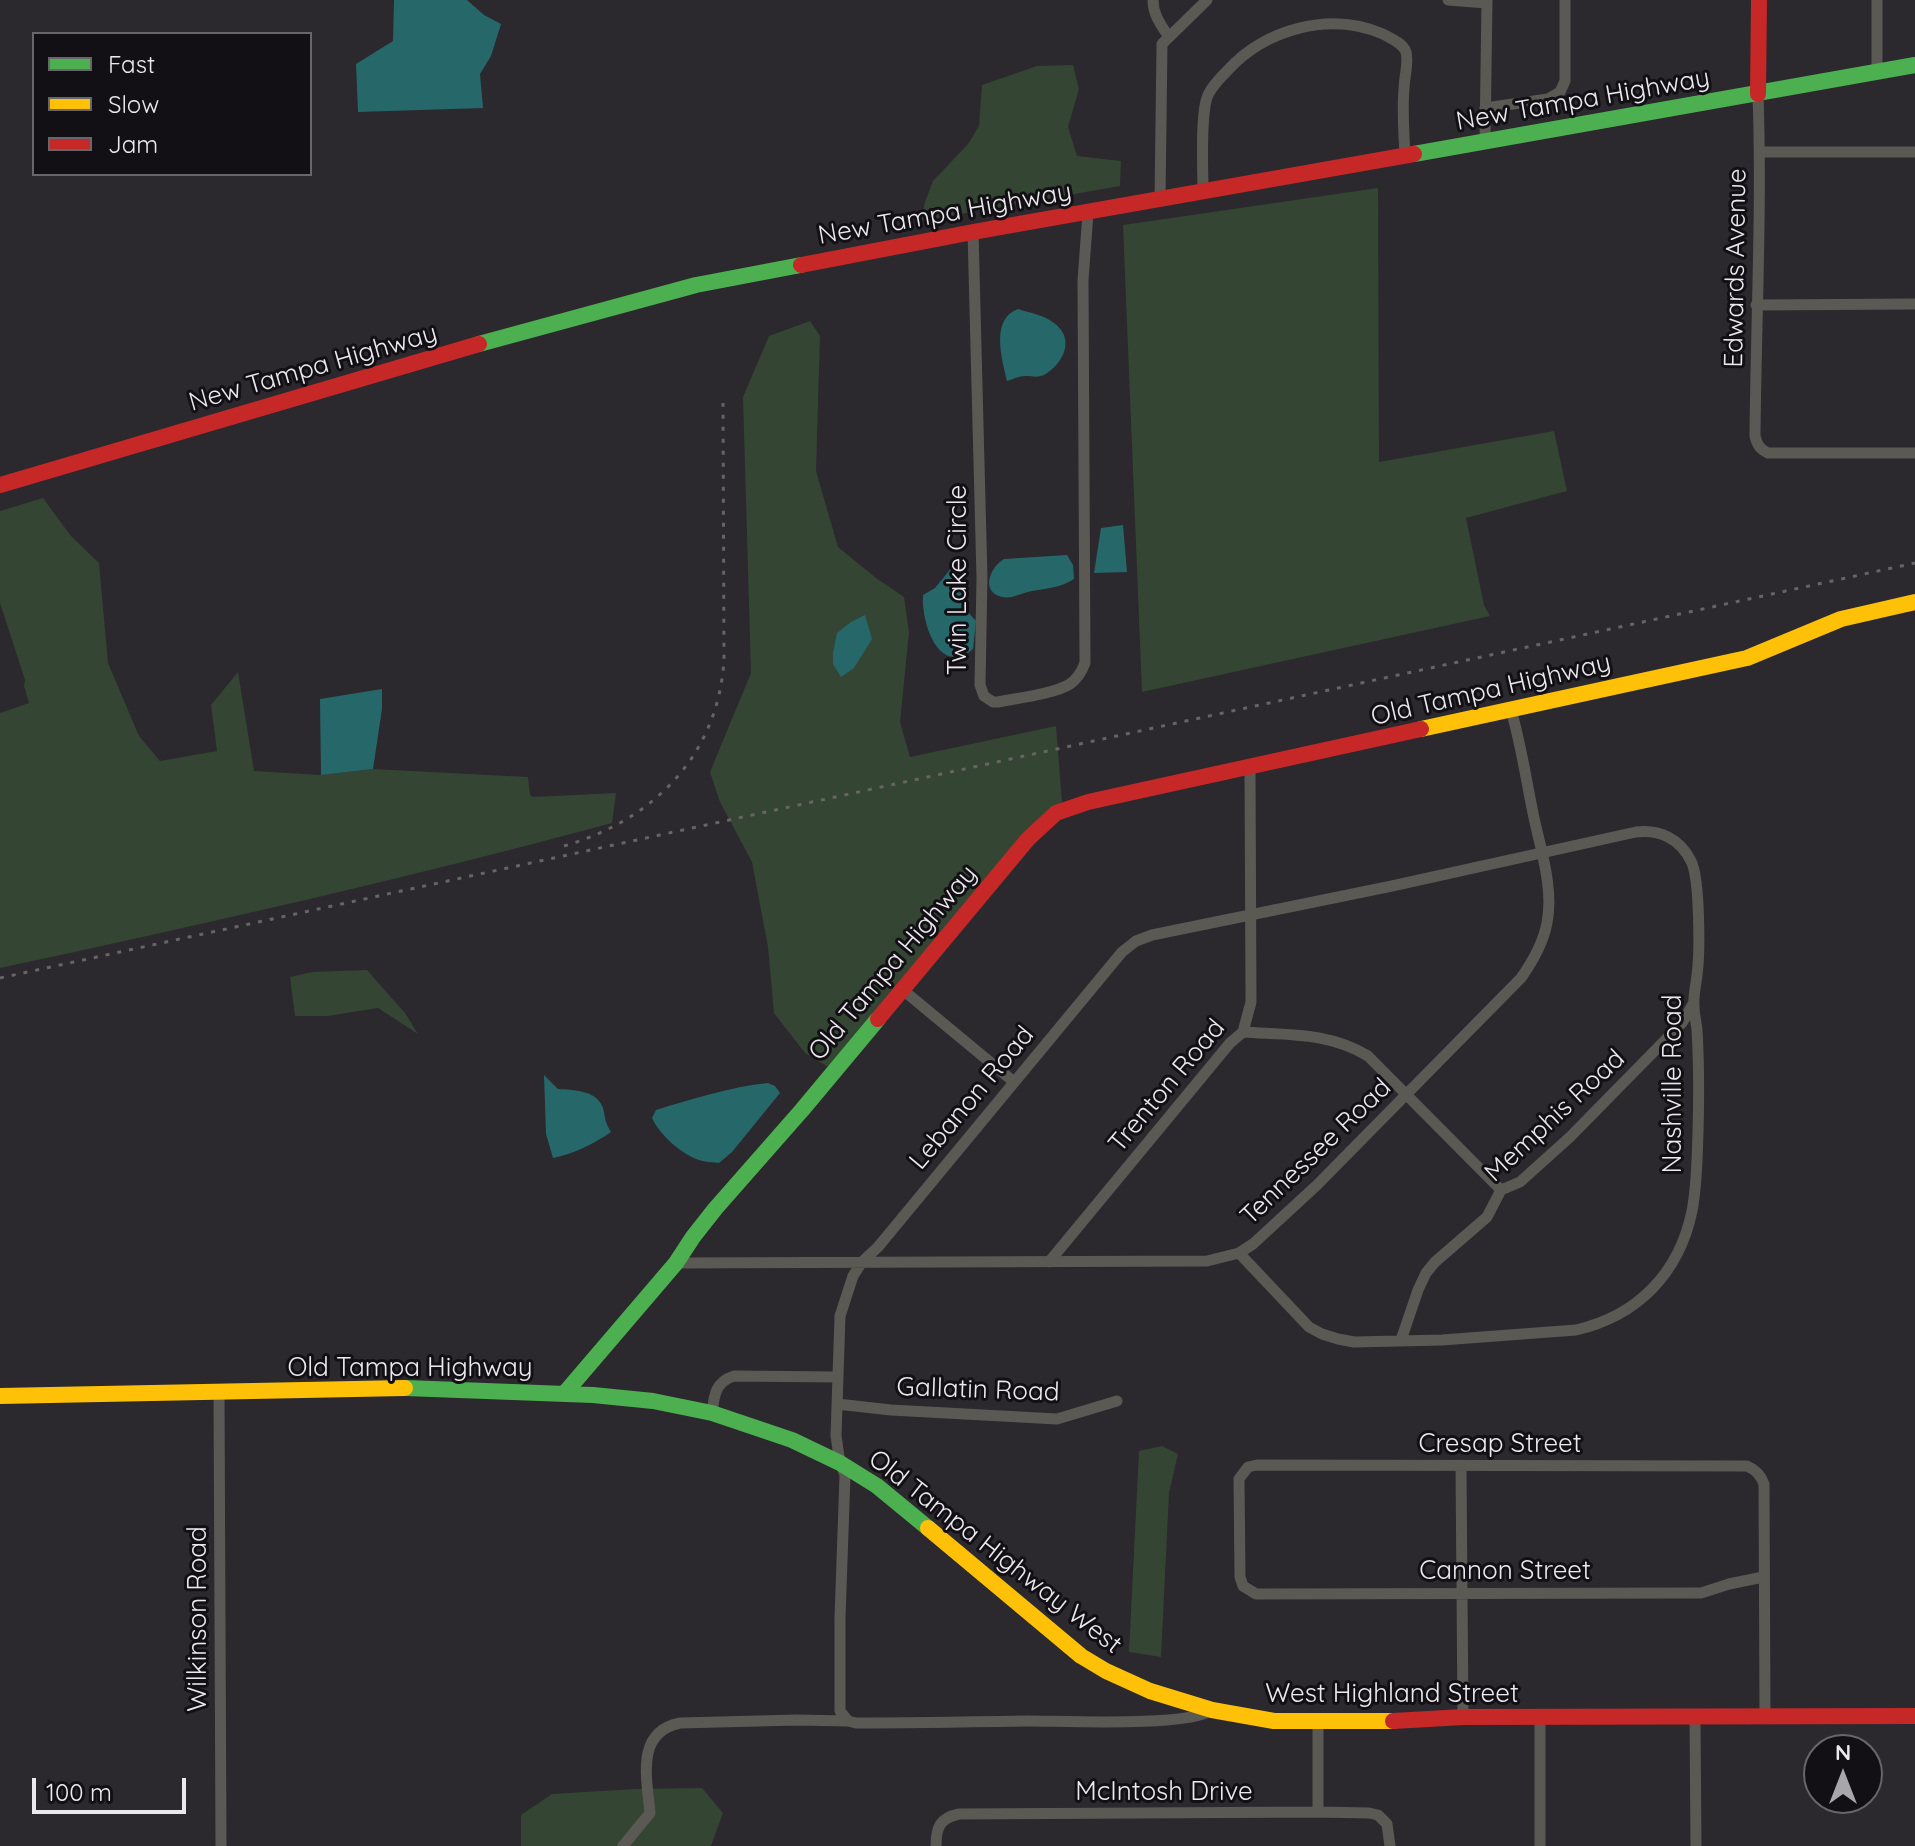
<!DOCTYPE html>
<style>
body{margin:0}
#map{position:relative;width:1915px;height:1846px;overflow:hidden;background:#2b282e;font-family:Quicksand,sans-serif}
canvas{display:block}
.legend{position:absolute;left:32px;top:32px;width:280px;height:144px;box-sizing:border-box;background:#121014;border:2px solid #69666b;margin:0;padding:10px 14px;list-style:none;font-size:24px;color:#ebe8ee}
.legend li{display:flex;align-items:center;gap:16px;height:40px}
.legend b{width:40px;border:2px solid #69666b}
.north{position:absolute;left:1803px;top:1734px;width:80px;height:80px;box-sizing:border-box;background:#121014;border:2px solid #69666b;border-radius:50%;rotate:0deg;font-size:22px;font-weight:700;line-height:32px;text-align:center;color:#ebe8ee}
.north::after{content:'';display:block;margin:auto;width:28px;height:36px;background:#a8a5ab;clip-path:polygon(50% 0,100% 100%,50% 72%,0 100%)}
.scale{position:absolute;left:32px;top:1778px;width:154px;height:36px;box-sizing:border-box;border:4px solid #ebe8ee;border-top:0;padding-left:10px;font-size:24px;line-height:28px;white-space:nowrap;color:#ebe8ee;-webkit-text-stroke:6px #121014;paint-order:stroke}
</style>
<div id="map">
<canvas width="1915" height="1846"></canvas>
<ul class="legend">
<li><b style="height:10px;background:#4caf50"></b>Fast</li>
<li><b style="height:10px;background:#ffc107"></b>Slow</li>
<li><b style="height:10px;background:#c62828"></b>Jam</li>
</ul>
<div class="north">N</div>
<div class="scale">100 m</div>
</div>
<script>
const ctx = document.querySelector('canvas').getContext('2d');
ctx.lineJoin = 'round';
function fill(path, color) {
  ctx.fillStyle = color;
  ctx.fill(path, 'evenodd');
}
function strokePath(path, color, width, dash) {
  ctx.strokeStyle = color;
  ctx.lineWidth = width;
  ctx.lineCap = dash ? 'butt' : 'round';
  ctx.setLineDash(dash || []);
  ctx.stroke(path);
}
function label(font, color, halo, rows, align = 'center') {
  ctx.font = font + ' Quicksand,sans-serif';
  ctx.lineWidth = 6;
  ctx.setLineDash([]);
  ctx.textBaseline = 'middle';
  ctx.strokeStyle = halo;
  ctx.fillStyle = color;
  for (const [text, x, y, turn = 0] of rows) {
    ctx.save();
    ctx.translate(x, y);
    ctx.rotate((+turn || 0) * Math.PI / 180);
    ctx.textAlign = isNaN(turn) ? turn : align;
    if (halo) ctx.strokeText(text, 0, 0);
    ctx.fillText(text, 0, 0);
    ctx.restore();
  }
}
const green = new Path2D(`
 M1073,65l6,24 -11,38 9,29 44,5 -1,25 -199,35 4,-19 8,-21 35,-37 11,-18 3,-41 55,-19z
 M1378,188l1,274 175,-31 13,60 -101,27 18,87 6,11 -348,76 -19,-467z
 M810,321l10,15 -4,135 22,76 38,31 28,19 5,35 -9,90 10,35 146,-31 6,76 -232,266 -25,-15 -31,-40 -6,-66 -16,-85 -32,-60 -10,-30 41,-99 -8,-276 26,-61z
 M43,498l28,38 28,27 9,100 31,73 21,25 57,-10 -6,-46 27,-33 16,99 67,4 52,-6 155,8 2,18 3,2 83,-4 -4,30c-203,55 -407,101 -612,145v-255l29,-10 -5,-17 1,-6 -25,-77v-92z
 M367,970l38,43 13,21 -40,-26 -50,8h-33l-5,-39 22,-5z
 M1162,1446l16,8 -9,39 -8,164 -32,-5 10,-201z
 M702,1788l21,25 -12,33h-190v-31l31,-21 83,-5z`);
const water = new Path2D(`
 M394,0h73l17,15 17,9 -10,32 -11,18 3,34 -125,4 -2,-48 37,-23z
 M1018,309c12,4 26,6 36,14 22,16 9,41 -10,52 -7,3 -11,1 -19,1 -6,0 -12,3 -18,5 -5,-22 -17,-62 11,-72z
 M1123,525l4,47 -33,1 7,-45z
 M1067,555l6,10 1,14c-14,9 -26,9 -42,12 -11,2 -19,8 -30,6 -22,-5 -12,-30 2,-38z
 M953,566l8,9 6,36 9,10 -3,28c-35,29 -52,-28 -50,-54l12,-7z
 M865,615l7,24 -18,29 -13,9 -8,-13v-11l4,-20 14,-11z
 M382,689v20l-9,60 -52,6 -1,-76z
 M544,1075l14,14c15,1 39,1 45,19 3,11 1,12 8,24 -17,12 -38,22 -58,26l-7,-24z
 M768,1083l7,3 5,7 -48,59 -13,11c-6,-1 -14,-1 -20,-3 -18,-6 -39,-25 -47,-42l4,-8c36,-11 74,-23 112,-27z`);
const street = new Path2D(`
 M1153,0c0,15 8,25 16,37
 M1448,0l39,3
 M1877,0v72
 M1758,94c4,114 -2,228 -3,342 2,9 5,13 13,17h147
 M1485,108l63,-9 12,-7 5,-11v-81
 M1485,141l2,-141
 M1760,152h155
 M1203,192c0,-22 -3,-80 5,-97 4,-9 12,-17 19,-24 38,-42 103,-60 156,-37 7,4 20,9 23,18 3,10 -2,26 -2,37 -2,22 0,45 1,67
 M1160,201l2,-157 45,-44
 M973,232l9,346 -2,107 4,11 9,6h5c19,-4 56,-8 72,-18 7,-5 12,-13 15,-21l-2,-383 5,-67
 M1756,305l159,-1
 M903,990l111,92
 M1243,1032c44,3 86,0 125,24l133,134
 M1049,1262l181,-219 13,-11 8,-30 -1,-234
 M676,1263l531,-2 32,-8 14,-9 64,-59 204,-207c12,-17 22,-34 26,-55 7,-36 -7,-75 -14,-110 -7,-34 -12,-69 -22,-103
 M1401,1340l17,-50 8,-17 9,-11 52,-45 14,-27 19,-8 50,-45 112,-114 11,-19
 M219,1392l2,454
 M837,1404l54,6 166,9 60,-18
 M712,1413c2,-17 3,-31 22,-37l103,1
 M1461,1467l2,250
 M1763,1577l-34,7 -28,9h-11l-434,1 -13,-8 -3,-9 -1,-98 9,-12 9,-2 490,1c9,4 14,9 17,18l1,232
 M1212,1710c-24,17 -148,11 -183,11 -58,1 -115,2 -173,2l-8,-2 -8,-10v-93l5,-143 -5,-12 -4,-27 4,-120 13,-40 9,-14 16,-15 244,-295 14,-11 16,-6 240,-49 244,-54c24,-3 44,7 55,29 9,17 9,93 6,114 -1,10 -4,21 -3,31 0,8 2,15 3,24 2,34 2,68 1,103 -1,25 -1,53 -6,78 -13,63 -55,105 -116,119l-134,10 -88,2 -16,-3 -16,-5 -13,-7 -70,-74
 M1540,1717v129
 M1695,1717l1,129
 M1318,1721v91
 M623,1846l27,-33c-3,-34 -15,-81 30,-90l117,-3 51,1
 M936,1846c0,-19 4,-28 23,-32l359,-2 51,1 9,2 9,9 3,22`);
const fast = new Path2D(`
 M1414,154l501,-89
 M479,344l217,-59 105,-20
 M405,1388l188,7 60,6 59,12 80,27 48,23 37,23 51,42
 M564,1394l112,-131 17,-26 22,-28 87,-99 76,-91`);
const slow = new Path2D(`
 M1421,729l326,-71 94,-39 74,-17
 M0,1396l405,-8
 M928,1528l153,128 25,15 44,20 62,19 62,11h119`);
const jam = new Path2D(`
 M1758,94l1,-94
 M801,265l172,-33 441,-78
 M0,485l479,-141
 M878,1019l150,-180 28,-26 32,-11 333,-73
 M1393,1721l70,-4 452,-1`);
const rail = new Path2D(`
 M564,846c90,-26 154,-91 160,-186l-1,-257
 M0,978l1915,-415`);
const streetNames = [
 ["New Tampa Highway",1583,100,-10],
 ["New Tampa Highway",945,214,-10],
 ["Edwards Avenue",1736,268,-89],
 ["New Tampa Highway",313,368,-16],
 ["Twin Lake Circle",958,580,-90],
 ["Old Tampa Highway",1491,690,-13],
 ["Old Tampa Highway",893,963,-50],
 ["Nashville Road",1673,1084,-90],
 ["Trenton Road",1167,1086,-50],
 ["Lebanon Road",972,1098,-50],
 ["Memphis Road",1555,1116,-43],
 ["Tennessee Road",1316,1152,-44],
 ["Old Tampa Highway",410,1368],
 ["Gallatin Road",978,1390,2],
 ["Cresap Street",1500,1444],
 ["Old Tampa Highway West",995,1552,38],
 ["Cannon Street",1505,1571],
 ["Wilkinson Road",198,1619,-90],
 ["West Highland Street",1392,1694],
 ["McIntosh Drive",1164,1792]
];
fill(green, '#344533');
fill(water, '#26686a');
strokePath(street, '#5b5954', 11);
strokePath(fast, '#4caf50', 16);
strokePath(slow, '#ffc107', 16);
strokePath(jam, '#c62828', 16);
strokePath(rail, '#666464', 3, [4, 8]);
label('26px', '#ebe8ee', '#121014', streetNames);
</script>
